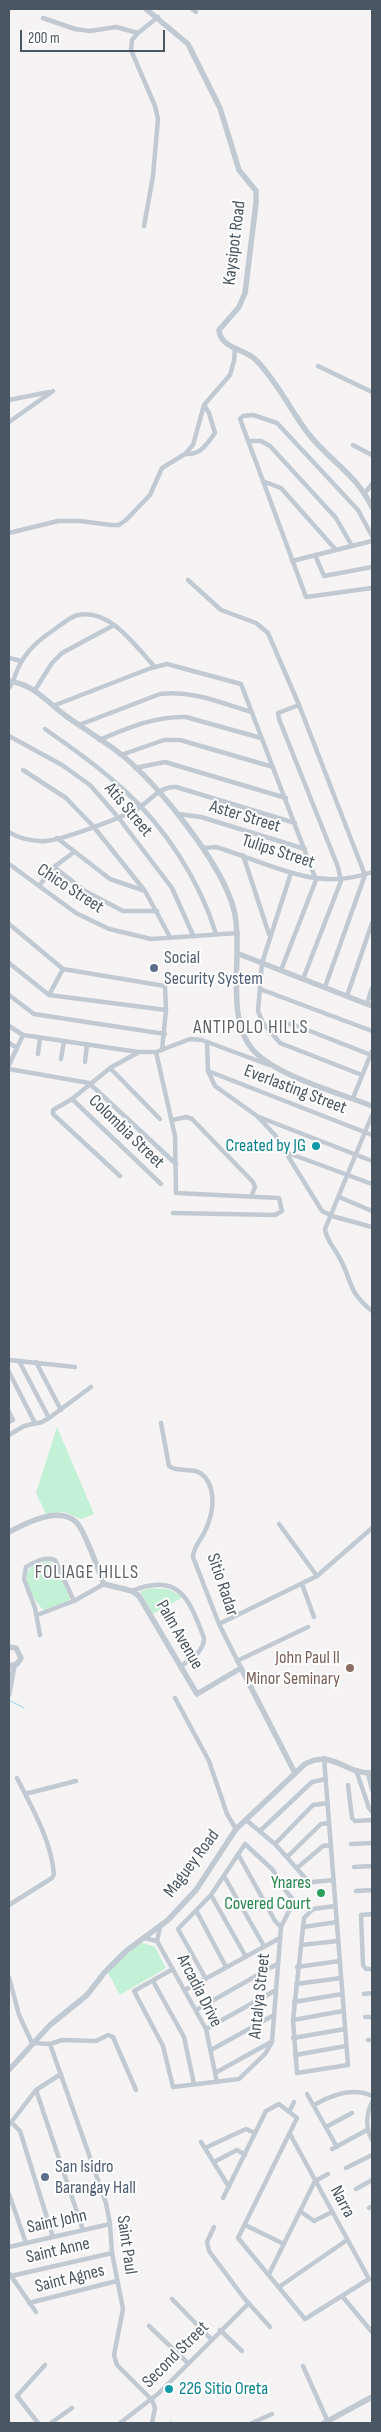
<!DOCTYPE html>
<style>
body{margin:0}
#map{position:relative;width:381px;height:2432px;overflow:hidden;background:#f5f3f3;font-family:"Sofia Sans Condensed",sans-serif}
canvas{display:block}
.frame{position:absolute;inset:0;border:10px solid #4a5661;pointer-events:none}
.scale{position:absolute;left:20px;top:30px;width:145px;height:22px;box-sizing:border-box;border:2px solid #4a5661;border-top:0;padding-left:6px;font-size:15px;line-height:18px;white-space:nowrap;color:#4a5661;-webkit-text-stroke:4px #fff;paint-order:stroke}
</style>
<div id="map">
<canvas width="381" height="2432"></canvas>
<div class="frame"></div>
<div class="scale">200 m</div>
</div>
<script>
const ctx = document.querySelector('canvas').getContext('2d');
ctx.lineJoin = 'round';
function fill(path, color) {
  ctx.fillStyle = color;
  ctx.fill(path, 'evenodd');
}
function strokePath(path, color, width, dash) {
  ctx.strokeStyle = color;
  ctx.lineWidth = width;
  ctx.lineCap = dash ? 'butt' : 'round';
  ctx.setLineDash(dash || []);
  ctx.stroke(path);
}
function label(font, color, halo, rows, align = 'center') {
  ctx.font = font + ' "Sofia Sans Condensed",sans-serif';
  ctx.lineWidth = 4;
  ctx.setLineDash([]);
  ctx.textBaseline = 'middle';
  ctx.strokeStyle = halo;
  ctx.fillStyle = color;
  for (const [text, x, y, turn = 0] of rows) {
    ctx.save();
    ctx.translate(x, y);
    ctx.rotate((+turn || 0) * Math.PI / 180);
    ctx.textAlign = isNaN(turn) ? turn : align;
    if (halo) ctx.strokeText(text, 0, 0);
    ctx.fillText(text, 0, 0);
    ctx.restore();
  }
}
const green = new Path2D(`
 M57,1427l37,87 -13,5 -17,-7 -18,2 -10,-21z
 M48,1561l6,3 16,33 -1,4 -25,9c-9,-7 -22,-29 -15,-40 4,-6 13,-7 19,-9z
 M149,1588l19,1 15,8 -30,17 -13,-22z
 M139,1942l16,5 11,21 -46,27 -13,-24z`);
const stream = new Path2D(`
 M9,1700l15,8
 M170,2423l1,-2`);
const minor = new Path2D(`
 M192,9l4,3
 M43,18l32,11 15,2 26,-4 22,6 20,-16
 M138,33l-6,7 -1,10 24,56 3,13 -5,57 -9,50
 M318,366l54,26
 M9,400l40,-8
 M9,422l44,-31
 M249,441h12l9,5 66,72 16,28
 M353,445l19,10
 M185,454c16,1 21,-9 30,-21l-6,-20 -5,-8
 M265,482l16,6 55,62
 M365,493l7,-9
 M9,533l49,-12h22l31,4h8l7,-5 24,-25 12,-27 23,-14 8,-9 11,-40 26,-30 4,-14 1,-12
 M372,536l-14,-26 -81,-87 -24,-8 -10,1 -3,3 66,178 66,-9
 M315,555l9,21 48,-9
 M292,561l80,-20
 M188,580l33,30 35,13 12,10 31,72 66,170 -40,112
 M9,658l12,3
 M9,688c6,-8 7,-19 13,-27 8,-14 20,-23 33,-32 7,-5 15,-12 23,-14 32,-7 58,32 77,52
 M35,690l17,-27 10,-10 52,-28
 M299,705l-21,8 1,6 59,148 3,14 -38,98
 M53,706l98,-38 16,-4 74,20 75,196 -35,90
 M79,725l81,-31c32,-4 61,9 91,18
 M45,729c27,19 54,38 79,61 41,37 76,91 92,144
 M9,736l53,29 28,20 28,32 54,71 21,47
 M99,740c29,-12 56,-24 87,-23l75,21
 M121,755l43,-15h16l93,27
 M135,768l30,-6 121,36
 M23,770l43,28 27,28 52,65 25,46
 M178,814l23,3 104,32
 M9,832c9,6 25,10 37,9 19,-2 75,-23 91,-32 15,-9 22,-23 39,-22l119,36
 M57,838l53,41 35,12
 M204,848l12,-1c53,16 100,46 156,25
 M243,855l26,79
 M9,864l67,49 33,16 42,10 87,-6
 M54,867l31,24 38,20h34
 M291,873l-29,90 -4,48 5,12 17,20 82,32
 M39,886l15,-19 20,-15
 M9,924l54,45 102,17 1,24 -4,40
 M9,963l40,32 117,15
 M260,989l112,42
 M9,995l25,19 131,20
 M49,995l14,-26
 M347,996l25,-73
 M367,1004l5,-16
 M9,1026l14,9 115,17
 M269,1033l12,-9h11l79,31
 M207,1042l1,29 7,15 42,30 18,19 47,76 10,5 40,11
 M9,1043l8,5
 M156,1052l19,84 1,57 103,5 3,13 -7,4 -102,-2
 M38,1054l2,-16
 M61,1059l3,-18
 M85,1062l2,-18
 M9,1065l14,-30
 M110,1068l50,51
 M9,1069l80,14 87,81
 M208,1071l164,64
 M353,1098l19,-47
 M72,1099l89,85
 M372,1115l-47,114c1,11 9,18 14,28 14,24 7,33 33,54
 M259,1117l113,44
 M172,1120l14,-3 6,2 61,63 2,5 -4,10
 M288,1153l84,31
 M120,1176l-67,-62v-4l19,-11 38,-31 29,-16h17l34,-13 12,1 67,25
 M339,1197l33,14
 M9,1360l66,7
 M19,1361l30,57
 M36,1362l25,48
 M9,1372l26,51
 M9,1412l4,8 -4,2
 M161,1423l8,43c10,8 26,-1 36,11 12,15 8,39 -1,56 -4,8 -11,15 -11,24l26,67 22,44
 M9,1435l15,-9 18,-4 7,-4 42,-31
 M279,1524l38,52
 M302,1584l12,33
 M132,1591c48,-20 58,10 72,47 0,14 -14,21 -24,29
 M37,1615l37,-14 30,-17
 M219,1624l98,-48 55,-48
 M40,1635l-5,-27 -11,-29 2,-12c9,-5 19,-11 29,-7l19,41
 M237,1661l71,-34
 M175,1698l34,63 18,53 9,15
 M324,1758l24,307 -51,8 -4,-53 11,-102 9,-9 22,-3
 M356,1770l13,38 3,4
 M368,1773l4,17
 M348,1785l4,33 3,3 17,-1
 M25,1794l51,-13
 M246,1820l29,24 32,36 5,2 22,-2
 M260,1831l52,-49 14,-3
 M275,1844l38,-39 15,-2
 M351,1844l21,-1
 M238,1854l37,67 6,6
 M287,1857l34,-33 8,-1
 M354,1867l18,-1
 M297,1868l26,-22 8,-1
 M224,1876l40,70
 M356,1891l16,-1
 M211,1895l35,62
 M9,1905l43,-27 2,-4c-3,-34 -22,-66 -37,-96
 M197,1912l29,55
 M372,1914l-11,1 2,50 3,4h6
 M303,1927l34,-5
 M144,1938l13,3 3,-14
 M157,1941l49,88 11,53
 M301,1945l37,-4
 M297,1967l43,-6
 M173,1969l-39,22 29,55 10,41 66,-8 26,-25 7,-12 9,-115 13,-26 -12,-15 -9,-16 -28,-26 -34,51 -33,34 28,50
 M9,1977l10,38 13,28 18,1 56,159 4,21 2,29 11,56 -9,46 3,10 35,35 3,8 -3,15
 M153,1981l31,56 10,47
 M296,1984l45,-6
 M185,1990l95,-52
 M364,1994l8,-1
 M294,2002l48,-8
 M196,2010l81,-46
 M365,2017h7
 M293,2020l50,-9
 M206,2029l70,-39
 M293,2038l52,-9
 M368,2040h4
 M50,2044l12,-4 34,1 12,-6 5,2 23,53
 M211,2050l63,-35
 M295,2055l51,-9
 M215,2073l56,-31
 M36,2090l47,140
 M307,2094l30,53
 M372,2102c-6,13 -7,25 0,38
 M314,2105c17,-10 39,-18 58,-9
 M289,2112l5,-10
 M11,2122l9,9 33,106
 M9,2125l27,-35 25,-16
 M326,2127l26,-14
 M201,2142l28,45
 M205,2148l41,-19 9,4
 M332,2149l35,-19
 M214,2162l23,-12 8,5
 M346,2168l26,-13
 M356,2189l16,-9
 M9,2194l17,49
 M223,2198l43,-87 13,-7 18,14 -59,120 67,81 64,-40 -79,-145
 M369,2208l3,-2
 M300,2211l14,10 18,-9
 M245,2225l39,19
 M214,2227l-7,15 2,9 35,47 26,29
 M9,2247l101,-23
 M9,2273l27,39
 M269,2274l46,-93 13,-7
 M11,2276l101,-23
 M279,2287l68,-47
 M342,2296l30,36
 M172,2299l39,40
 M29,2303l88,-22
 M149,2326l39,37
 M220,2330l22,21
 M303,2366l25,56
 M38,2423l-21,-27 28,-31
 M51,2423l21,-15
 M120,2423l39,-30 90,-90
 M252,2423l20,-9`);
const tertiary = new Path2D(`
 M146,9l42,35 32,64 19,62 17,21v12l-11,90 -6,14 -20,23c1,18 26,19 37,30 20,20 34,49 51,72 22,29 47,39 65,75
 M9,681c24,3 38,21 57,35 18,13 38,25 56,39 37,31 100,108 112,155 10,44 -10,107 19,140 23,26 86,43 119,56
 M239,954l133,52
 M9,1532c17,-9 51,-27 68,-9 9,10 21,47 27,61l28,7 7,5 58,98 44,-26 54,105
 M9,1647l7,1 5,10 -4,6 -8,2
 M9,1694l5,-28
 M9,2070l41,-45 37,-30 17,-22 22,-22 42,-31 28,-30 40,-61 69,-65c28,-15 40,10 67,9
 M324,2423l48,-26`);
const markers = [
 [154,968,5,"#5c6f8a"],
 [316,1146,5,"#0f9aa8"],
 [350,1668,5,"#8d6e63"],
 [321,1893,5,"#2e9e5b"],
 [45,2177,5,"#5c6f8a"],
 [169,2389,5,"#0f9aa8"]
];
const streetNames = [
 ["Kaysipot Road",235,243,-83],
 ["Atis Street",128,810,50],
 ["Aster Street",245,817,17],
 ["Tulips Street",278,852,18],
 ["Chico Street",70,889,33],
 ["Everlasting Street",295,1090,21],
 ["Colombia Street",126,1132,44],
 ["Sitio Radar",222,1585,71],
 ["Palm Avenue",179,1635,60],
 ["Maguey Road",192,1864,-53],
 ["Arcadia Drive",199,1991,63],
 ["Antalya Street",260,1996,-84],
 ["Narra",342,2202,62],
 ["Saint John",57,2222,-12],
 ["Saint Paul",126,2245,82],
 ["Saint Anne",58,2251,-13],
 ["Saint Agnes",70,2279,-14],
 ["Second Street",176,2355,-45]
];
const serviceNames = [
 ["Social",164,958],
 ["Security System",164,979],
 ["San Isidro",55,2167],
 ["Barangay Hall",55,2188]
];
const cultureNames = [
 ["Created by JG",306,1146],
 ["226 Sitio Oreta",179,2389,"left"]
];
const educationNames = [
 ["John Paul II",340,1658],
 ["Minor Seminary",340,1679]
];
const leisureNames = [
 ["Ynares",311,1883],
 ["Covered Court",311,1904]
];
const neighbourhoodNames = [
 ["ANTIPOLO HILLS",251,1028],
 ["FOLIAGE HILLS",87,1573]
];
fill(green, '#c3f1d5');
strokePath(stream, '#90daee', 1);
strokePath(minor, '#c1cad2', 4.5);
strokePath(tertiary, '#c1cad2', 5.5);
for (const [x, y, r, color] of markers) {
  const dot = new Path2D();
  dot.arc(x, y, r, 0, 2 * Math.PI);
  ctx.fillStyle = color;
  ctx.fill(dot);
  strokePath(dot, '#fff', 2);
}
label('18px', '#4a5661', '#fff', streetNames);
label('18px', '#4e5e75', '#fff', serviceNames, 'left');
label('18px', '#0d838f', '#fff', cultureNames, 'right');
label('18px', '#785e54', '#fff', educationNames, 'right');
label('18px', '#27864d', '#fff', leisureNames, 'right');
ctx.letterSpacing = '1px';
label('19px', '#5f6368', '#fff', neighbourhoodNames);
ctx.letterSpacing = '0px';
</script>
